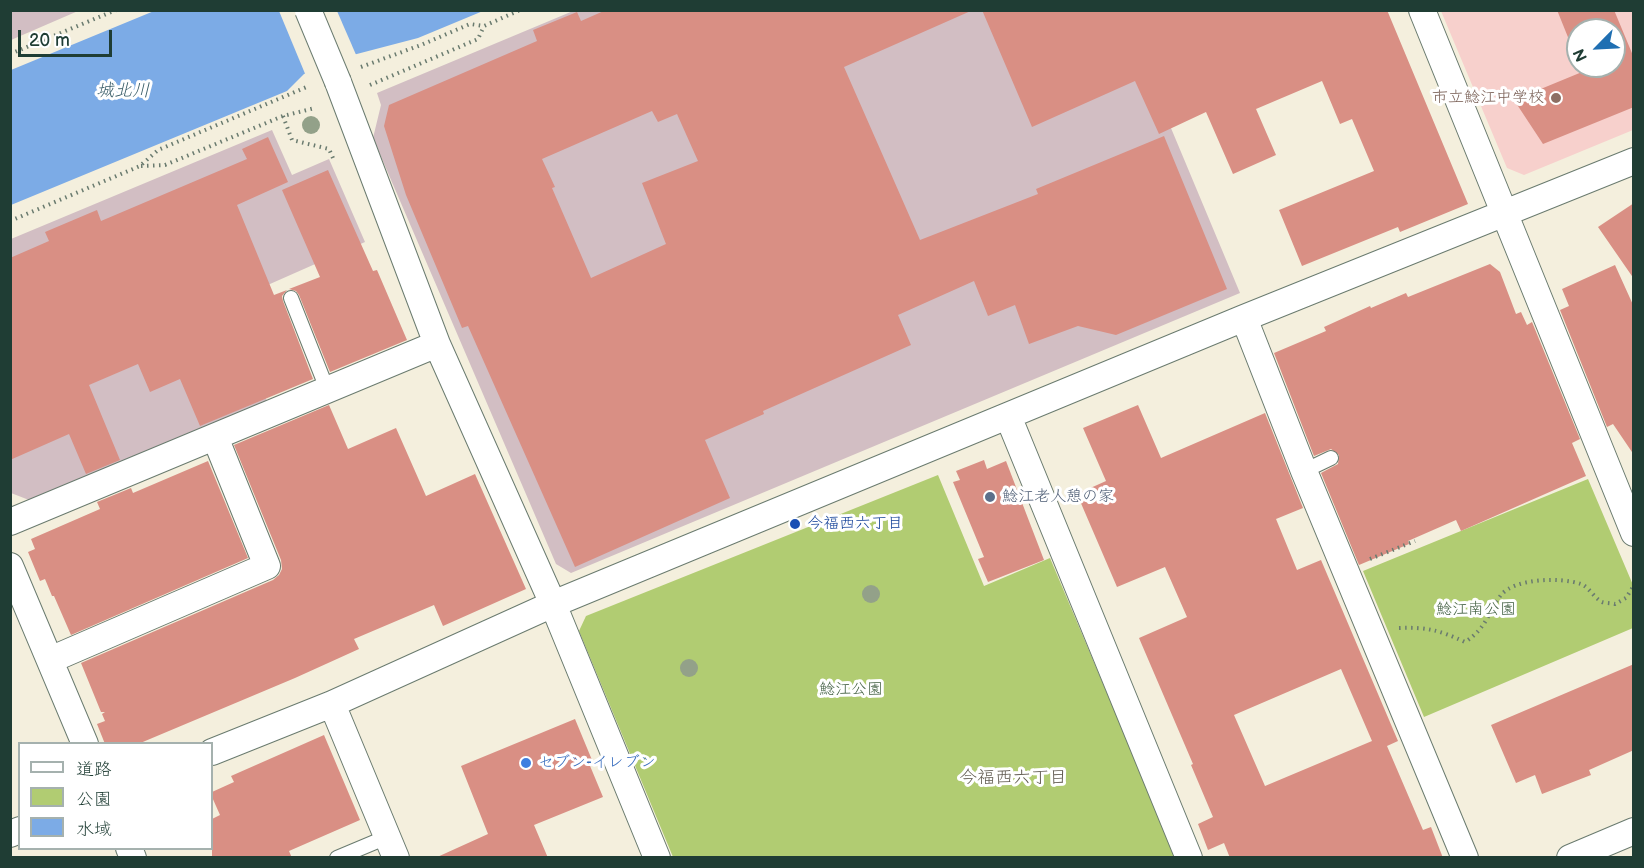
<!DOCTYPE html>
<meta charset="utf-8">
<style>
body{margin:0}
#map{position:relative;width:1644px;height:868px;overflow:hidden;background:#f4efdd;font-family:"Balsamiq Sans","Klee One",sans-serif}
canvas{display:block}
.frame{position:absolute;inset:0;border:12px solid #1f3d34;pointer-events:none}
.legend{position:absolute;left:18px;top:742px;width:195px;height:108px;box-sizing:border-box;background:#fff;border:2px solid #a5b1ae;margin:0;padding:8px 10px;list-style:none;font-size:18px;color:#1f3d34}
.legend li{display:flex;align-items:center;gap:12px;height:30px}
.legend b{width:30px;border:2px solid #a5b1ae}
.north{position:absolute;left:1566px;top:18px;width:60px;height:60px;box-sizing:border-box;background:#fff;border:2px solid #a5b1ae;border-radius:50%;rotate:246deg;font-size:16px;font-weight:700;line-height:24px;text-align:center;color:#1f3d34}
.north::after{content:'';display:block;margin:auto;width:21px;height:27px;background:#1f6fb2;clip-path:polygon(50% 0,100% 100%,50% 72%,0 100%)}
.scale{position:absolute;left:18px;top:30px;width:94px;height:27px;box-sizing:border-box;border:3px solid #1f3d34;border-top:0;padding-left:8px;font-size:18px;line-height:21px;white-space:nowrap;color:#1f3d34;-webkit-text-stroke:4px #fff;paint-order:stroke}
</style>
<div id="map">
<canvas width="1644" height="868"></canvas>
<div class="frame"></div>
<ul class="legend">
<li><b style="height:8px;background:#fff"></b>道路</li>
<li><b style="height:16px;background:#b1cc72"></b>公園</li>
<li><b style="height:16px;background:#7cabe6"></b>水域</li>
</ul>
<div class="north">N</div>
<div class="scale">20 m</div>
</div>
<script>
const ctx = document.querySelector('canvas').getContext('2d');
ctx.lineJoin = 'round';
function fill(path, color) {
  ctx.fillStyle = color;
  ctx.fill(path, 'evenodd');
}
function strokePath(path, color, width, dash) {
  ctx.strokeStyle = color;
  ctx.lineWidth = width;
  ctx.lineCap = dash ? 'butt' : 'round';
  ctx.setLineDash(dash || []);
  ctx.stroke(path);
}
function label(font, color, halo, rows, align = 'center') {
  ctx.font = font + ' "Balsamiq Sans","Klee One",sans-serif';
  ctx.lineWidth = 6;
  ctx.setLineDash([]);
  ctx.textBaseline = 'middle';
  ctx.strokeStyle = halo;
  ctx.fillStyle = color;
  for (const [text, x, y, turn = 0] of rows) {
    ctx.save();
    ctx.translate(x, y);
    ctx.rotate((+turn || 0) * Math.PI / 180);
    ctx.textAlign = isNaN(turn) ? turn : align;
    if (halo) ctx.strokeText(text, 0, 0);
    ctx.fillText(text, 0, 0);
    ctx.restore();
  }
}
const built = new Path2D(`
 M1441,11h192v119l-109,45 -17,-7zM1578,30h36v36h-36z`);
const industrial = new Path2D(`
 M11,10h67v1l-67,29z
 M573,11h672l-105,43 100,239 -669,280 -15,-9 -183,-426 8,-33 -4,-12z
 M272,130l20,45 37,-16 36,83 -138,61 40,98 -238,99 -18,-7v-254z`);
const green = new Path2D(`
 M938,475l46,111 66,-28 126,299h-503l-94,-226 7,-15z
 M1588,479l45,106v43l-209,89 -61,-146z`);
const water = new Path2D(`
 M154,11h329l-65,27 -65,17 -49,19 -17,17 -276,114v-135z`);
const pier = new Path2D(`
 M279,11h58l20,46 -51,19z`);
const building = new Path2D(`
 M606,10h367l-129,57 76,173 118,-46 -2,-5 128,-53 63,153 -111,46 -38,-9 -49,18 -14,-39 -27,11 -14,-35 -76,34 13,30 -148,66 1,3 -59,26 25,58 -155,69 -107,-241 -6,2 -56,-133 -22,-69 5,-21 148,-64 -4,-11 44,-18 4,9zM652,111l6,11 19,-8 21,47 -56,22 24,61 -75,34 -39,-90 3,-1 -13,-28z
 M982,10h405l81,194 -68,28 -2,-5 -96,39 -23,-56 95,-39 -22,-52 -12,5 -18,-43 -66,28 20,46 -43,19 -27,-62 -47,22 -24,-53 -103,46z
 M1557,10h57l20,48v49l-91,37 -29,-44 68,-28 -3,-6h35v-36h-36v32z
 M268,137l20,45 -51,23 37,90 13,-5 -5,6 1,5 30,78 -113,47 -20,-47 -30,13 -12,-28 -49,21 31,75 -34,14 -17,-40 -59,26v-202l39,-17 -4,-9 52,-22 4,11 146,-62 -5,-10z
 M328,170l45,101 4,-1 30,70 -77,32 -31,-77 -3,-4 -7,-2 31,-12 -38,-87z
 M1634,203v76l-36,-52z
 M1490,264l10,8 16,42 5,-2 6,13 5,-3 48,117 -8,4 14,33 -125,55 -5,-11 -48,21 1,3 -50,21 -38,-92 17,-9 1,-9 -8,-6 -17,7 -40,-103 52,-22 -2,-4 46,-21 1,2 35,-15 2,4z
 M1615,265l19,42v148l-21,-31 -6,3 -47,-117 9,-4 -7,-17z
 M329,405l19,44 48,-21 30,68 49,-22 51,115 -83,37 -9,-21 -80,34 5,10 -64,29 -157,66h-33l-8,-20 8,-3 -3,-7 3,-2h-4l-20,-49 192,-83 6,-5 3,-6 -1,-9 -47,-115z
 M1138,405l23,53 104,-45 38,95 -27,11 21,51 24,-10 77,181 -11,5 36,84 8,-3 12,31h-213l-6,-15 -16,7 -10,-26 15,-7 -22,-52 2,-1 -54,-126 48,-21 -22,-50 -48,20 -40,-93 29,-13 -23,-53zM1341,669l31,72 -107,45 -31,-71z
 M984,460l3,9 19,-8 38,99 -56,22 -10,-23 6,-2 -31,-75 7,-2 -4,-9z
 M208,461l40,97 -177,77 -17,-39h-2l-7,-17 -5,2 -12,-29 7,-3 -4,-10 69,-30 -3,-7 34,-14 2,5z
 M1634,664v86l-45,20 2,5 -49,19 -7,-19 -19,8 -25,-58z
 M575,719l17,41 -4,1 15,36 -69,28 14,33h-113l53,-24 -27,-68z
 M324,735l36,85 -71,31 3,7h-80v-39l8,-4 -8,-18v-5l22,-10 -3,-6z`);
const path = new Path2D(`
 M10,54l106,-44
 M361,67l60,-22 49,-21 14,2 36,-16
 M370,85l108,-46 6,-13
 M283,116l9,24 37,9 4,9
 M141,166l24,-1 118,-49 32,-8
 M10,221l130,-55 18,-16 151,-64
 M1370,559l45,-18
 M1399,628c28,-1 40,2 66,14 23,-15 22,-29 36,-47 14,-17 60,-18 80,-11 8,3 13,14 21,18 3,1 9,1 13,2l11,-6 8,-13`);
const service = new Path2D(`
 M291,298l36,91
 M1304,471l27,-13
 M337,858l50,-21`);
const minor = new Path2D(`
 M1422,10l212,523
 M338,82l99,262 116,260 104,254
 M1244,318l60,153 161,387
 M1008,416l181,442
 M10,522l427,-178
 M10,566l75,178
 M50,660l217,-94 -52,-129
 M332,704l64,154
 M212,752l120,-48 221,-100 691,-286 390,-157
 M10,834l10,-4
 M129,848l4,10
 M1570,858l64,-27`);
const minorBridge = new Path2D(`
 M308,10l30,72`);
const trees = [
 [311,125],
 [871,594],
 [689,668]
];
const markers = [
 [1556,98,6,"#8d6e63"],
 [990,497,6,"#5c6f8a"],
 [795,524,6,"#1a4fb4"],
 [526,763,6,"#3f7fe0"]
];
const educationNames = [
 ["市立鯰江中学校",1544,98]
];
const serviceNames = [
 ["鯰江老人憩の家",1002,497]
];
const transitNames = [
 ["今福西六丁目",807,524]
];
const parkNames = [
 ["鯰江南公園",1476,610],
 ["鯰江公園",851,690]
];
const shopNames = [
 ["セブン-イレブン",538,763]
];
const waterNames = [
 ["城北川",123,91]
];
const neighbourhoodNames = [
 ["今福西六丁目",1013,778]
];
fill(built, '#f7d0cc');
fill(industrial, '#d2bec3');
fill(green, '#b1cc72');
fill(water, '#7cabe6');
fill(pier, '#f4efdd');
fill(building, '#d98f84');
strokePath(service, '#6a7b6f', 16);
strokePath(minor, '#6a7b6f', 28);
strokePath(path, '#6a7b6f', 4, [1.5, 4.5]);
strokePath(service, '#fff', 14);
strokePath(minor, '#fff', 26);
strokePath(minorBridge, '#6a7b6f', 28, []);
strokePath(minorBridge, '#fff', 26);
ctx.fillStyle = '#93a189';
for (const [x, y] of trees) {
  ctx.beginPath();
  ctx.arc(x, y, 9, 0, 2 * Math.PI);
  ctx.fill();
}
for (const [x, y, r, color] of markers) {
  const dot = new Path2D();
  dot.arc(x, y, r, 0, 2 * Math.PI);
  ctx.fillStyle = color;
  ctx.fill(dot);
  strokePath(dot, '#fff', 2);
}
label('16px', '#785e54', '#fff', educationNames, 'right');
label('16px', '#4e5e75', '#fff', serviceNames, 'left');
label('16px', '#164399', '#fff', transitNames, 'left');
label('16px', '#446144', '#fff', parkNames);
label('16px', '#366cbe', '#fff', shopNames, 'left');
label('italic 18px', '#3b5e69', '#fff', waterNames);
label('18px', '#605a50', '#fff', neighbourhoodNames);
</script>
